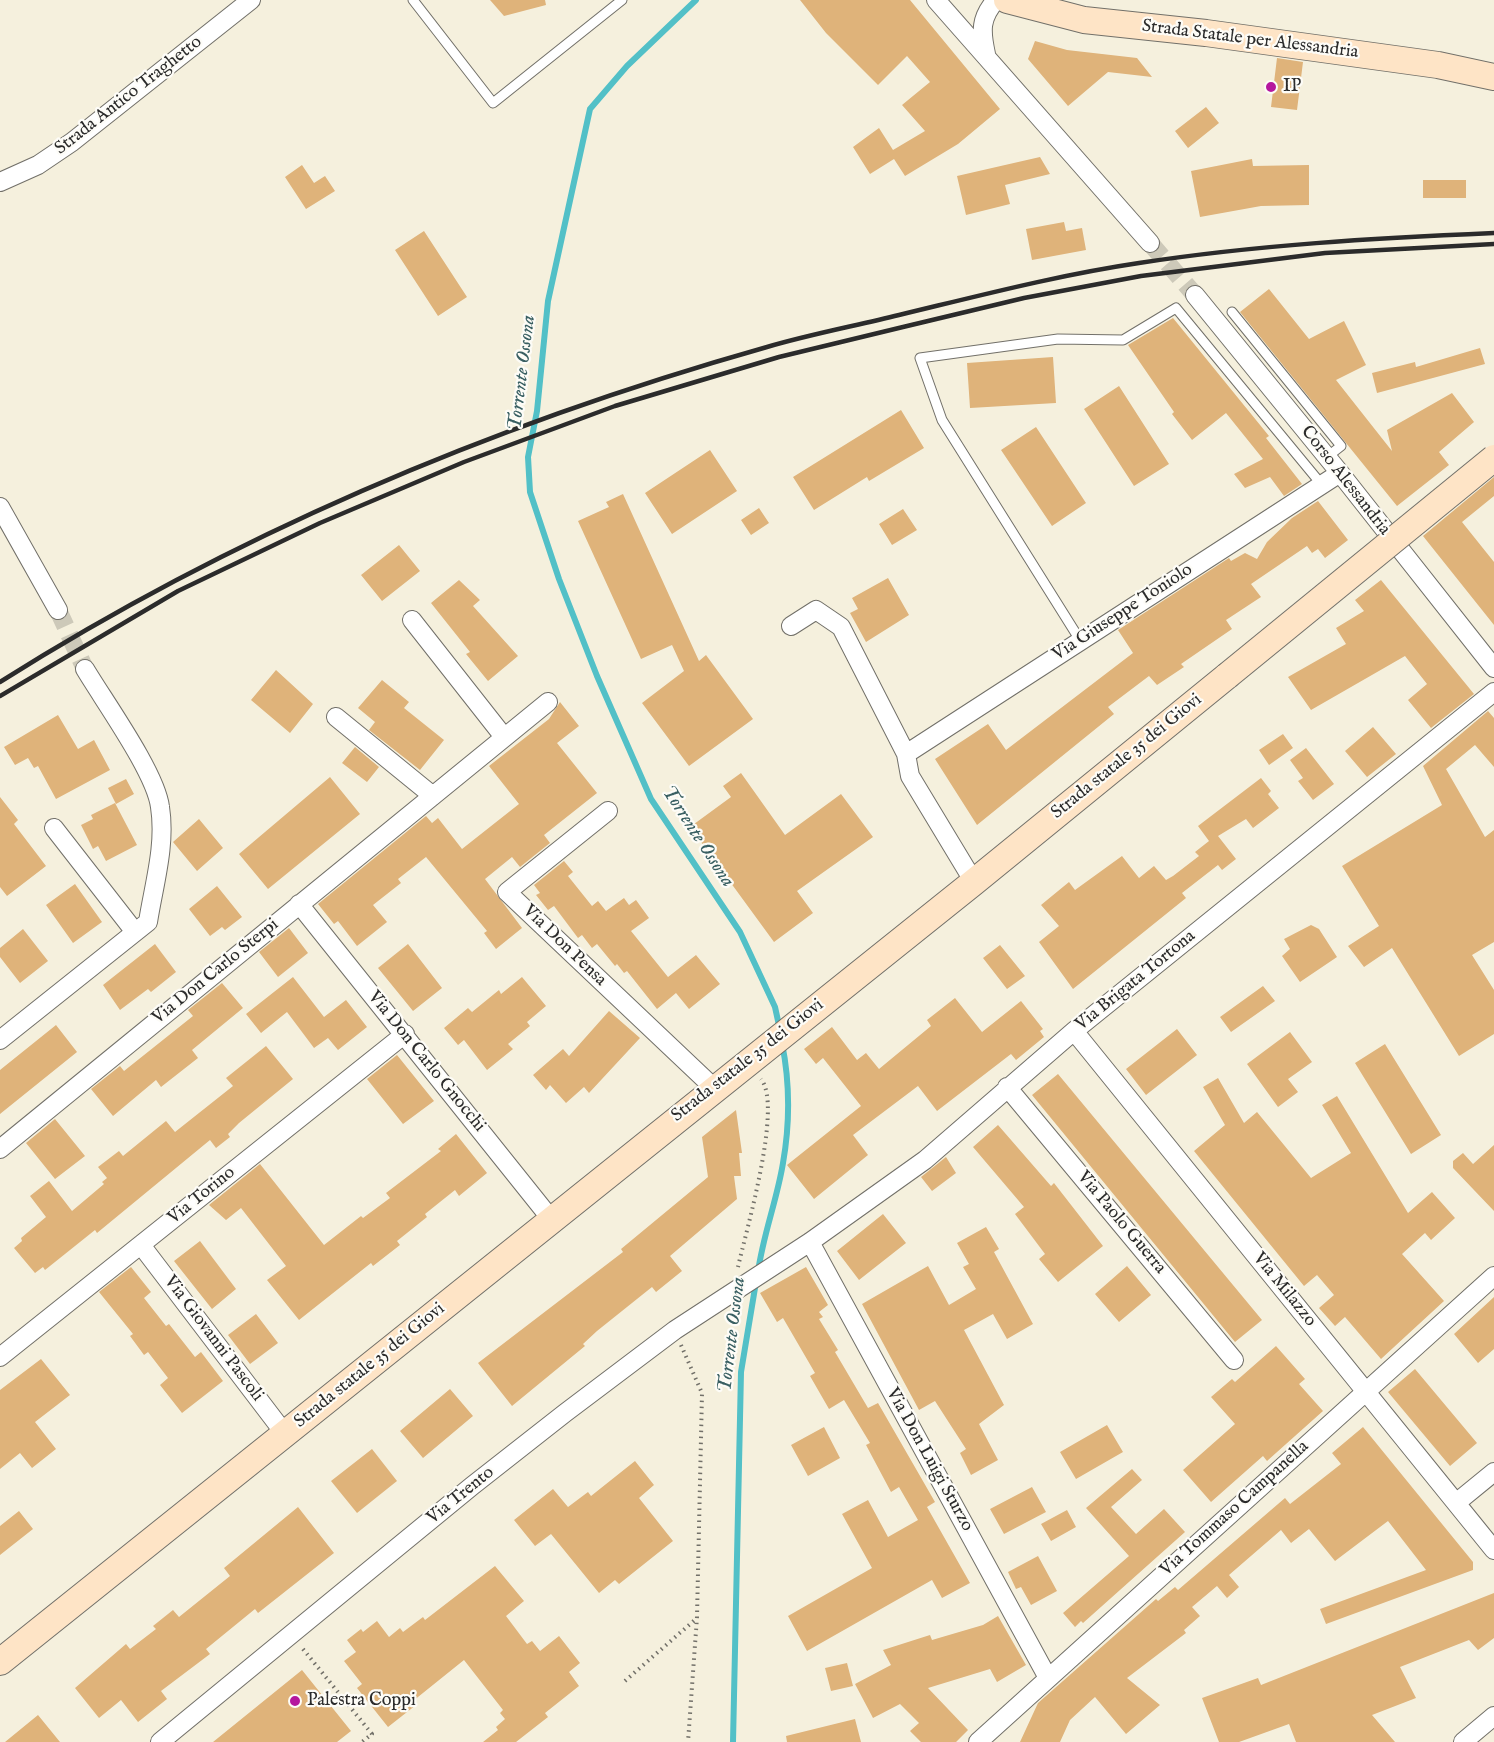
<!DOCTYPE html>
<style>
body{margin:0}
canvas{display:block;background:#f5f0dd}
</style>
<canvas width="1494" height="1742"></canvas>
<script>
const ctx = document.querySelector('canvas').getContext('2d');
ctx.lineJoin = 'round';
function strokePath(path, color, width, dash) {
  ctx.strokeStyle = color;
  ctx.lineWidth = width;
  ctx.lineCap = dash ? 'butt' : 'round';
  ctx.setLineDash(dash || []);
  ctx.stroke(path);
}
function fill(path, color) {
  ctx.fillStyle = color;
  ctx.fill(path, 'evenodd');
}
function label(font, color, halo, rows, align = 'center') {
  ctx.font = font + ' "IM FELL English",serif';
  ctx.lineWidth = 4.5;
  ctx.setLineDash([]);
  ctx.textBaseline = 'middle';
  ctx.strokeStyle = halo;
  ctx.fillStyle = color;
  for (const [text, x, y, turn = 0] of rows) {
    ctx.save();
    ctx.translate(x, y);
    ctx.rotate((+turn || 0) * Math.PI / 180);
    ctx.textAlign = isNaN(turn) ? turn : align;
    if (halo) ctx.strokeText(text, 0, 0);
    ctx.fillText(text, 0, 0);
    ctx.restore();
  }
}
const stream = new Path2D(`
 M696,0l-69,66 -37,43 -42,192 -11,110 -9,46 2,35 29,87 38,97 54,123 89,133 35,75 5,23
 M758,1272c5,-37 19,-72 25,-109 7,-40 7,-80 -1,-120
 M733,1742l8,-370 15,-90`);
const building = new Path2D(`
 M490,0h55l1,5 -42,11z
 M800,0h110l90,109 -42,35 -53,32 -11,-17 -24,15 -17,-27 26,-19 14,22 32,-19 -23,-26 28,-23 -23,-26 -29,29 -52,-52z
 M1035,41l32,9 70,8 15,19 -44,-5 -40,34 -40,-47z
 M1277,58l26,4 -6,48 -26,-3z
 M1206,107l13,16 -31,25 -13,-17z
 M1040,157l10,17 -45,11 5,19 -44,11 -9,-39z
 M1252,159l1,7 56,-1v40l-48,1 -61,11 -9,-46z
 M302,165l12,18 11,-7 10,15 -29,18 -21,-32z
 M1423,180h43v18h-43z
 M1064,222l2,9 16,-3 4,22 -54,10 -6,-31z
 M424,231l43,66 -29,19 -43,-66z
 M1269,289l40,50 35,-18 22,44 -30,15 56,71 -5,-21 65,-37 22,29 -35,30 10,13 -52,41 -157,-194z
 M1173,318l96,118 -3,2 36,46 -18,12 -14,-19 -25,11 -11,-14 29,-15 -37,-46 -34,27 -20,-26 2,-2 -46,-67z
 M1480,348l5,16 -108,29 -5,-20 43,-11 1,5z
 M1053,357l3,46 -86,5 -3,-45z
 M1119,386l50,78 -35,22 -50,-77z
 M901,410l23,38 -55,33 -2,-4 -53,33 -21,-33z
 M1036,427l50,76 -34,23 -51,-76z
 M710,450l27,41 -65,43 -27,-41z
 M1494,477v19l-32,26 32,40v63l-71,-89z
 M623,494l76,167 7,-6 47,64 -64,47 -47,-63 42,-32 -12,-26 -31,14 -63,-138 31,-14 -3,-5z
 M1318,501l30,39 -23,18 -7,-9 -6,4 -5,-7 -56,38 10,13 -35,23 6,9 -51,35 3,3 -27,18 -8,-9 -41,31 6,7 -137,111 -42,-66 53,-35 18,26 127,-97 -15,-23 111,-72 2,3 14,-8 12,6 10,-17 25,-24z
 M759,508l10,15 -18,12 -10,-15z
 M903,509l14,21 -25,15 -13,-21z
 M399,545l21,26 -38,30 -21,-26z
 M888,578l21,37 -43,27 -16,-29 8,-4 -6,-11z
 M459,580l21,20 -7,6 45,50 -30,25 -22,-27 4,-2 -39,-49z
 M1381,580l93,114 -43,34 -23,-28 19,-16 -22,-28 -94,54 -23,-33 58,-33 -10,-16 28,-17 -9,-11z
 M276,670l37,34 -23,29 -39,-33z
 M382,680l27,22 -5,6 40,32 -24,30 -51,-40 6,-8 -17,-14z
 M560,702l19,24 -22,17 40,50 -53,42 6,8 -30,24 -8,-10 -27,22 37,49 -26,21 -12,-16 3,-2 -61,-74 -28,22 3,4 -28,22 14,17 -30,24 -19,-25 -4,3 -16,-20 108,-88 6,7 6,-5 24,31 57,-45 -30,-38 60,-47z
 M1488,711l6,7v49l-19,-22 -29,24 39,68 9,-7v112l-22,13 22,35v44l-35,22 -67,-108 -28,19 -16,-21 31,-20 -37,-60 100,-61 -19,-39z
 M58,715l20,34 16,-9 16,30 -54,29 -18,-33 -4,2 -6,-10 -13,7 -11,-18z
 M1373,727l23,27 -29,23 -22,-26z
 M1283,734l10,14 -24,17 -10,-15z
 M355,747l24,20 -12,15 -25,-19z
 M1306,748l28,36 -21,16 -15,-19 5,-3 -13,-18z
 M741,773l44,62 56,-41 32,43 -76,54 16,22 -39,29 -84,-115 41,-30 -8,-11z
 M330,777l30,37 -92,75 -29,-35z
 M1261,778l10,13 -3,3 11,14 -26,20 -7,-9 -28,17 18,23 -14,11 -4,-5 -36,28 4,5 -113,91 -34,-47 20,-16 -18,-21 28,-23 6,8 47,-34 17,22 15,-12 12,14 7,-4 26,-20 -4,-4 14,-11 -11,-15z
 M126,779l8,15 -18,10 -8,-16z
 M0,797l18,23 -4,4 32,42 -39,30 -7,-9z
 M115,803l22,42 -31,16 -8,-15 -5,3 -12,-24 12,-6 -2,-4z
 M199,819l24,29 -26,23 -24,-29z
 M564,861l9,11 -5,4 24,30 6,-5 8,10 18,-13 5,7 7,-5 13,18 -18,13 37,46 28,-22 24,29 -31,25 -13,-16 -19,16 -30,-38 -3,2 -7,-9 -2,2 -18,-22 -5,4 -10,-13 -4,3 -24,-32 -6,4 -12,-15 4,-2 -6,-8z
 M75,884l27,38 -29,21 -27,-38z
 M217,886l25,31 -17,13 -3,-3 -12,9 -21,-27z
 M1311,925l8,4 18,28 -37,25 -18,-26 8,-7 -6,-10z
 M289,928l19,25 -30,24 -19,-25z
 M23,929l25,32 -28,22 -20,-26v-9z
 M155,944l21,28 -25,20 -3,-3 -28,21 -17,-25z
 M408,944l34,44 -29,23 -35,-43z
 M1000,945l25,31 -18,13 -24,-31z
 M293,977l31,40 22,-17 21,27 -29,23 -10,-12 -14,10 -27,-36 -26,21 -15,-19z
 M522,977l24,29 -19,16 3,4 -22,18 5,5 -26,21 -23,-30 -6,5 -14,-17 24,-20 4,4 27,-22 2,4z
 M222,983l21,25 -51,42 6,8 -37,29 -5,-7 -43,36 -22,-27 29,-23 4,5 69,-55 -5,-6z
 M1263,986l12,15 -44,31 -11,-15z
 M955,998l27,34 39,-31 22,28 -3,2 4,6 -28,23 -5,-6 -74,57 -19,-25 -65,49 15,20 -54,44 -27,-34 74,-59 -38,-48 -7,6 -12,-15 28,-22 25,33 9,-7 13,16 52,-43 -4,-6z
 M609,1011l31,27 -51,55 -5,-6 -18,16 -16,-18 -4,5 -13,-15 30,-26 6,7z
 M56,1025l21,27 -77,62v-44z
 M1177,1029l20,26 -51,40 -20,-26z
 M1290,1032l22,30 -24,17 10,13 -20,15 -31,-43z
 M1385,1044l56,91 -30,19 -56,-91z
 M266,1046l27,33 -54,44 -11,11 2,3 -14,11 -6,-8 -113,93 -2,-3 -50,40 -2,-3 -8,6 -21,-25 8,-7 -1,-3 25,-21 -16,-21 19,-15 23,30 32,-27 -2,-2 5,-4 -9,-11 21,-16 4,5 43,-35 9,11 58,-46 -7,-8z
 M397,1055l37,46 -31,23 -36,-45z
 M1058,1074l204,246 -27,22 -203,-247z
 M1218,1078l26,45 13,-11 54,66 40,-25 -29,-48 15,-9 71,117 24,-21 23,26 -24,22 -6,-7 -23,21 42,47 -63,58 -36,-42 -10,9 -16,-18 15,-13 -17,-20 -13,11 -110,-135 31,-26 -22,-38z
 M736,1110l6,43h-3l2,23h-7l3,23 -67,57 12,15 -26,21 -4,-5 -55,44 -14,13 2,2 -73,60 -34,-43 145,-111 -2,-3 87,-72 -6,-40z
 M55,1119l30,37 -30,23 -29,-36z
 M998,1125l53,61 3,-3 49,63 -45,36 -19,-23 6,-5 -30,-40 9,-7 -51,-60z
 M456,1134l31,39 -28,23 -4,-6 -30,24 2,3 -30,24 3,4 -27,21 -2,-3 -72,57 -32,-40 19,-14 -45,-58 -15,12 -17,-15 51,-41 64,81 37,-29 2,2 27,-20 -4,-5 55,-42 -3,-2z
 M1494,1145v66l-41,-43v-7l10,-8 10,11z
 M946,1157l10,16 -24,18 -11,-14z
 M883,1214l23,29 -47,37 -22,-29z
 M986,1227l13,22 -5,3 39,72 -26,15 -14,-25 -29,16 40,75 -25,19 19,36 -27,15 -11,-22 6,-4 -31,-48 -16,9 -57,-106 66,-38 21,39 27,-16 -13,-22 6,-3 -12,-21z
 M200,1241l36,48 -24,20 -38,-48z
 M1127,1266l24,29 -32,27 -24,-28z
 M131,1267l20,25 -7,6 22,28 3,-2 26,33 6,-5 22,29 -41,32 -22,-28 8,-7 -20,-26 -4,3 -14,-19 3,-2 -34,-42z
 M806,1267l22,38 -9,7 4,5 -4,2 19,31 -3,2 33,56 10,-5 57,99 -8,5 43,76 -28,15 -10,-18 -125,71 -19,-35 84,-48 -30,-54 26,-14 20,37 30,-17 -19,-33 -8,5 -25,-47 4,-2 -26,-43 -15,9 -19,-33 5,-3 -32,-55 -6,4 -17,-29z
 M1494,1297v52l-16,14 -24,-29z
 M256,1314l22,29 -28,21 -22,-29z
 M1276,1346l29,33 -6,5 24,27 -56,50 -4,-5 -52,46 -28,-32 52,-46 -24,-27 21,-18 3,3z
 M41,1359l29,36 -35,27 21,27 -24,19 -12,-15 -20,16v-79z
 M1415,1369l62,74 -27,23 -62,-74z
 M450,1389l23,27 -50,42 -23,-27z
 M1107,1425l16,27 -47,27 -16,-27z
 M824,1427l16,31 -32,18 -17,-31z
 M1363,1427l110,135v8l-147,54 -6,-15 106,-39 -38,-49 -53,40 -26,-32 -18,14 -10,-13 -52,45 10,12 -12,11 -10,-12 -25,21 8,9 -16,14 2,3 -59,45 33,27 -34,29 -31,-37 -25,23 -10,22h-40l18,-39 118,-104 2,2 17,-14 3,3 107,-92 5,6 51,-40 -9,-11z
 M372,1449l25,32 -40,32 -26,-32z
 M635,1461l19,24 -15,13 34,43 -54,43 -4,-4 -16,13 -48,-59 -16,12 -21,-26 39,-31 15,18 20,-15 3,4z
 M1132,1469l10,11 -31,27 25,27 28,-25 21,23 -102,91 -2,-2 -6,6 -12,-14 66,-57 -43,-48z
 M1032,1487l14,25 -42,22 -14,-25z
 M298,1507l36,46 -76,60 -3,-4 -49,40 4,5 -49,37 6,8 -29,23 -17,-22 -22,18 -24,-30 51,-44 4,5 26,-20 -3,-3 20,-16 6,7 51,-41 -6,-8z
 M1067,1510l9,17 -25,14 -10,-17z
 M19,1511l14,18 -33,26v-29z
 M1038,1556l19,35 -26,14 -10,-18 -5,2 -8,-17z
 M495,1566l29,35 -18,15 21,28 5,-3 8,10 19,-15 21,27 -11,9 10,14 -34,27 3,4 -32,25h-33l15,-12 -2,-3 9,-8 -5,-6 3,-3 -39,-50 -51,41 3,4 -28,22 -31,-39 5,-4 -18,-23 12,-9 -9,-12 14,-11 2,3 14,-11 12,16 11,-9 3,4 20,-15 2,3z
 M1494,1593v45l-16,12 -9,-10 -69,27 16,31 -44,17 23,27h-99l-7,-18 -50,18h-20l-17,-44 56,-20 3,7z
 M998,1616l28,49 -29,17 -7,-13 -62,19 40,42 -12,12h-35l-11,-11 9,-8 -19,-19 -27,14 -18,-34 36,-19 -8,-15 47,-15 2,5 51,-15z
 M847,1663l6,23 -22,5 -6,-23z
 M302,1670l49,61 -14,11h-124z
 M38,1715l22,27h-55z
 M855,1719l6,23h-74l-1,-6z`);
const minorTunnel = new Path2D(`
 M1150,243l45,52
 M58,610l27,59`);
const path = new Path2D(`
 M738,1267c8,-36 45,-161 23,-188
 M681,1345l21,48 -5,224 -9,125
 M303,1649l69,85 -10,8
 M625,1681l72,-63`);
const service = new Path2D(`
 M413,0l80,103 129,-103
 M1232,312l109,134 -14,11
 M1080,640l-138,-220 -22,-62 138,-19 65,1 53,-32 146,177`);
const minor = new Path2D(`
 M936,0l214,243
 M986,54c-5,-23 -6,-36 10,-54
 M0,182l38,-17 34,-23 179,-142
 M1195,295l145,178 154,195
 M0,507l58,103
 M412,620l92,117
 M791,626l25,-16 25,17 65,127 4,22 64,106
 M336,717l97,79
 M906,754l434,-281
 M608,811l-101,81 207,196
 M54,828l81,104
 M299,904l252,315
 M1074,1031l420,519
 M0,1040l148,-118c6,-38 18,-77 12,-115 -4,-34 -56,-106 -75,-138
 M1007,1087l227,273
 M0,1149l548,-447
 M810,1242l238,436
 M141,1245l144,189
 M0,1357l405,-323
 M1456,1503l38,-31
 M160,1742l312,-256 93,-73 110,-83 135,-88 115,-82 149,-129 420,-339
 M978,1742l516,-466
 M1463,1742l31,-26`);
const secondary = new Path2D(`
 M1007,0l77,20 122,13 232,32 56,12
 M0,1662l974,-780 253,-206`);
const rail = new Path2D(`
 M0,682c236,-149 498,-259 767,-335 44,-13 88,-21 132,-32 79,-19 159,-40 240,-52 117,-18 237,-25 355,-30
 M0,696l178,-105 142,-68 144,-61 151,-56 164,-49 124,-30 121,-29 117,-22 184,-23 169,-9`);
const secondaryBridge = new Path2D(`
 M1227,676l267,-218`);
const markers = [
 [1271,87,6,"#b5179e"],
 [295,1701,6,"#b5179e"]
];
const streetNames = [
 ["Strada Statale per Alessandria",1250,40,7],
 ["Strada Antico Traghetto",129,96,-38],
 ["Corso Alessandria",1345,481,52],
 ["Via Giuseppe Toniolo",1123,613,-33],
 ["Strada statale 35 dei Giovi",1127,757,-39],
 ["Via Don Pensa",564,946,44],
 ["Via Don Carlo Sterpi",216,972,-39],
 ["Via Brigata Tortona",1136,981,-39],
 ["Strada statale 35 dei Giovi",748,1061,-38],
 ["Via Don Carlo Gnocchi",426,1062,51],
 ["Via Torino",202,1196,-39],
 ["Via Paolo Guerra",1121,1223,50],
 ["Via Milazzo",1284,1290,51],
 ["Via Giovanni Pascoli",213,1339,53],
 ["Strada statale 35 dei Giovi",370,1366,-39],
 ["Via Don Luigi Sturzo",929,1460,61],
 ["Via Trento",461,1496,-39],
 ["Via Tommaso Campanella",1235,1509,-42]
];
const poiNames = [
 ["IP",1283,87],
 ["Palestra Coppi",307,1701]
];
const waterNames = [
 ["Torrente Ossona",523,373,-83],
 ["Torrente Ossona",697,837,57],
 ["Torrente Ossona",733,1335,-83]
];
strokePath(stream, '#52c0c7', 6);
fill(building, '#dfb37a');
strokePath(minorTunnel, '#cdc9b9', 18, [18, 9]);
strokePath(service, '#727069', 11);
strokePath(minor, '#727069', 20);
strokePath(secondary, '#727069', 28);
strokePath(path, '#727069', 4, [1.5, 4.5]);
strokePath(service, '#fff', 9);
strokePath(minor, '#fff', 18);
strokePath(secondary, '#fee4c6', 26);
strokePath(rail, '#2b2b2b', 4.5);
strokePath(secondaryBridge, '#727069', 28, []);
strokePath(secondaryBridge, '#fee4c6', 26);
for (const [x, y, r, color] of markers) {
  const dot = new Path2D();
  dot.arc(x, y, r, 0, 2 * Math.PI);
  ctx.fillStyle = color;
  ctx.fill(dot);
  strokePath(dot, '#fdfcf7', 2);
}
label('18px', '#2b2b2b', '#fdfcf7', streetNames);
label('18px', '#2b2b2b', '#fdfcf7', poiNames, 'left');
label('italic 20px', '#395f62', '#fdfcf7', waterNames);
</script>
